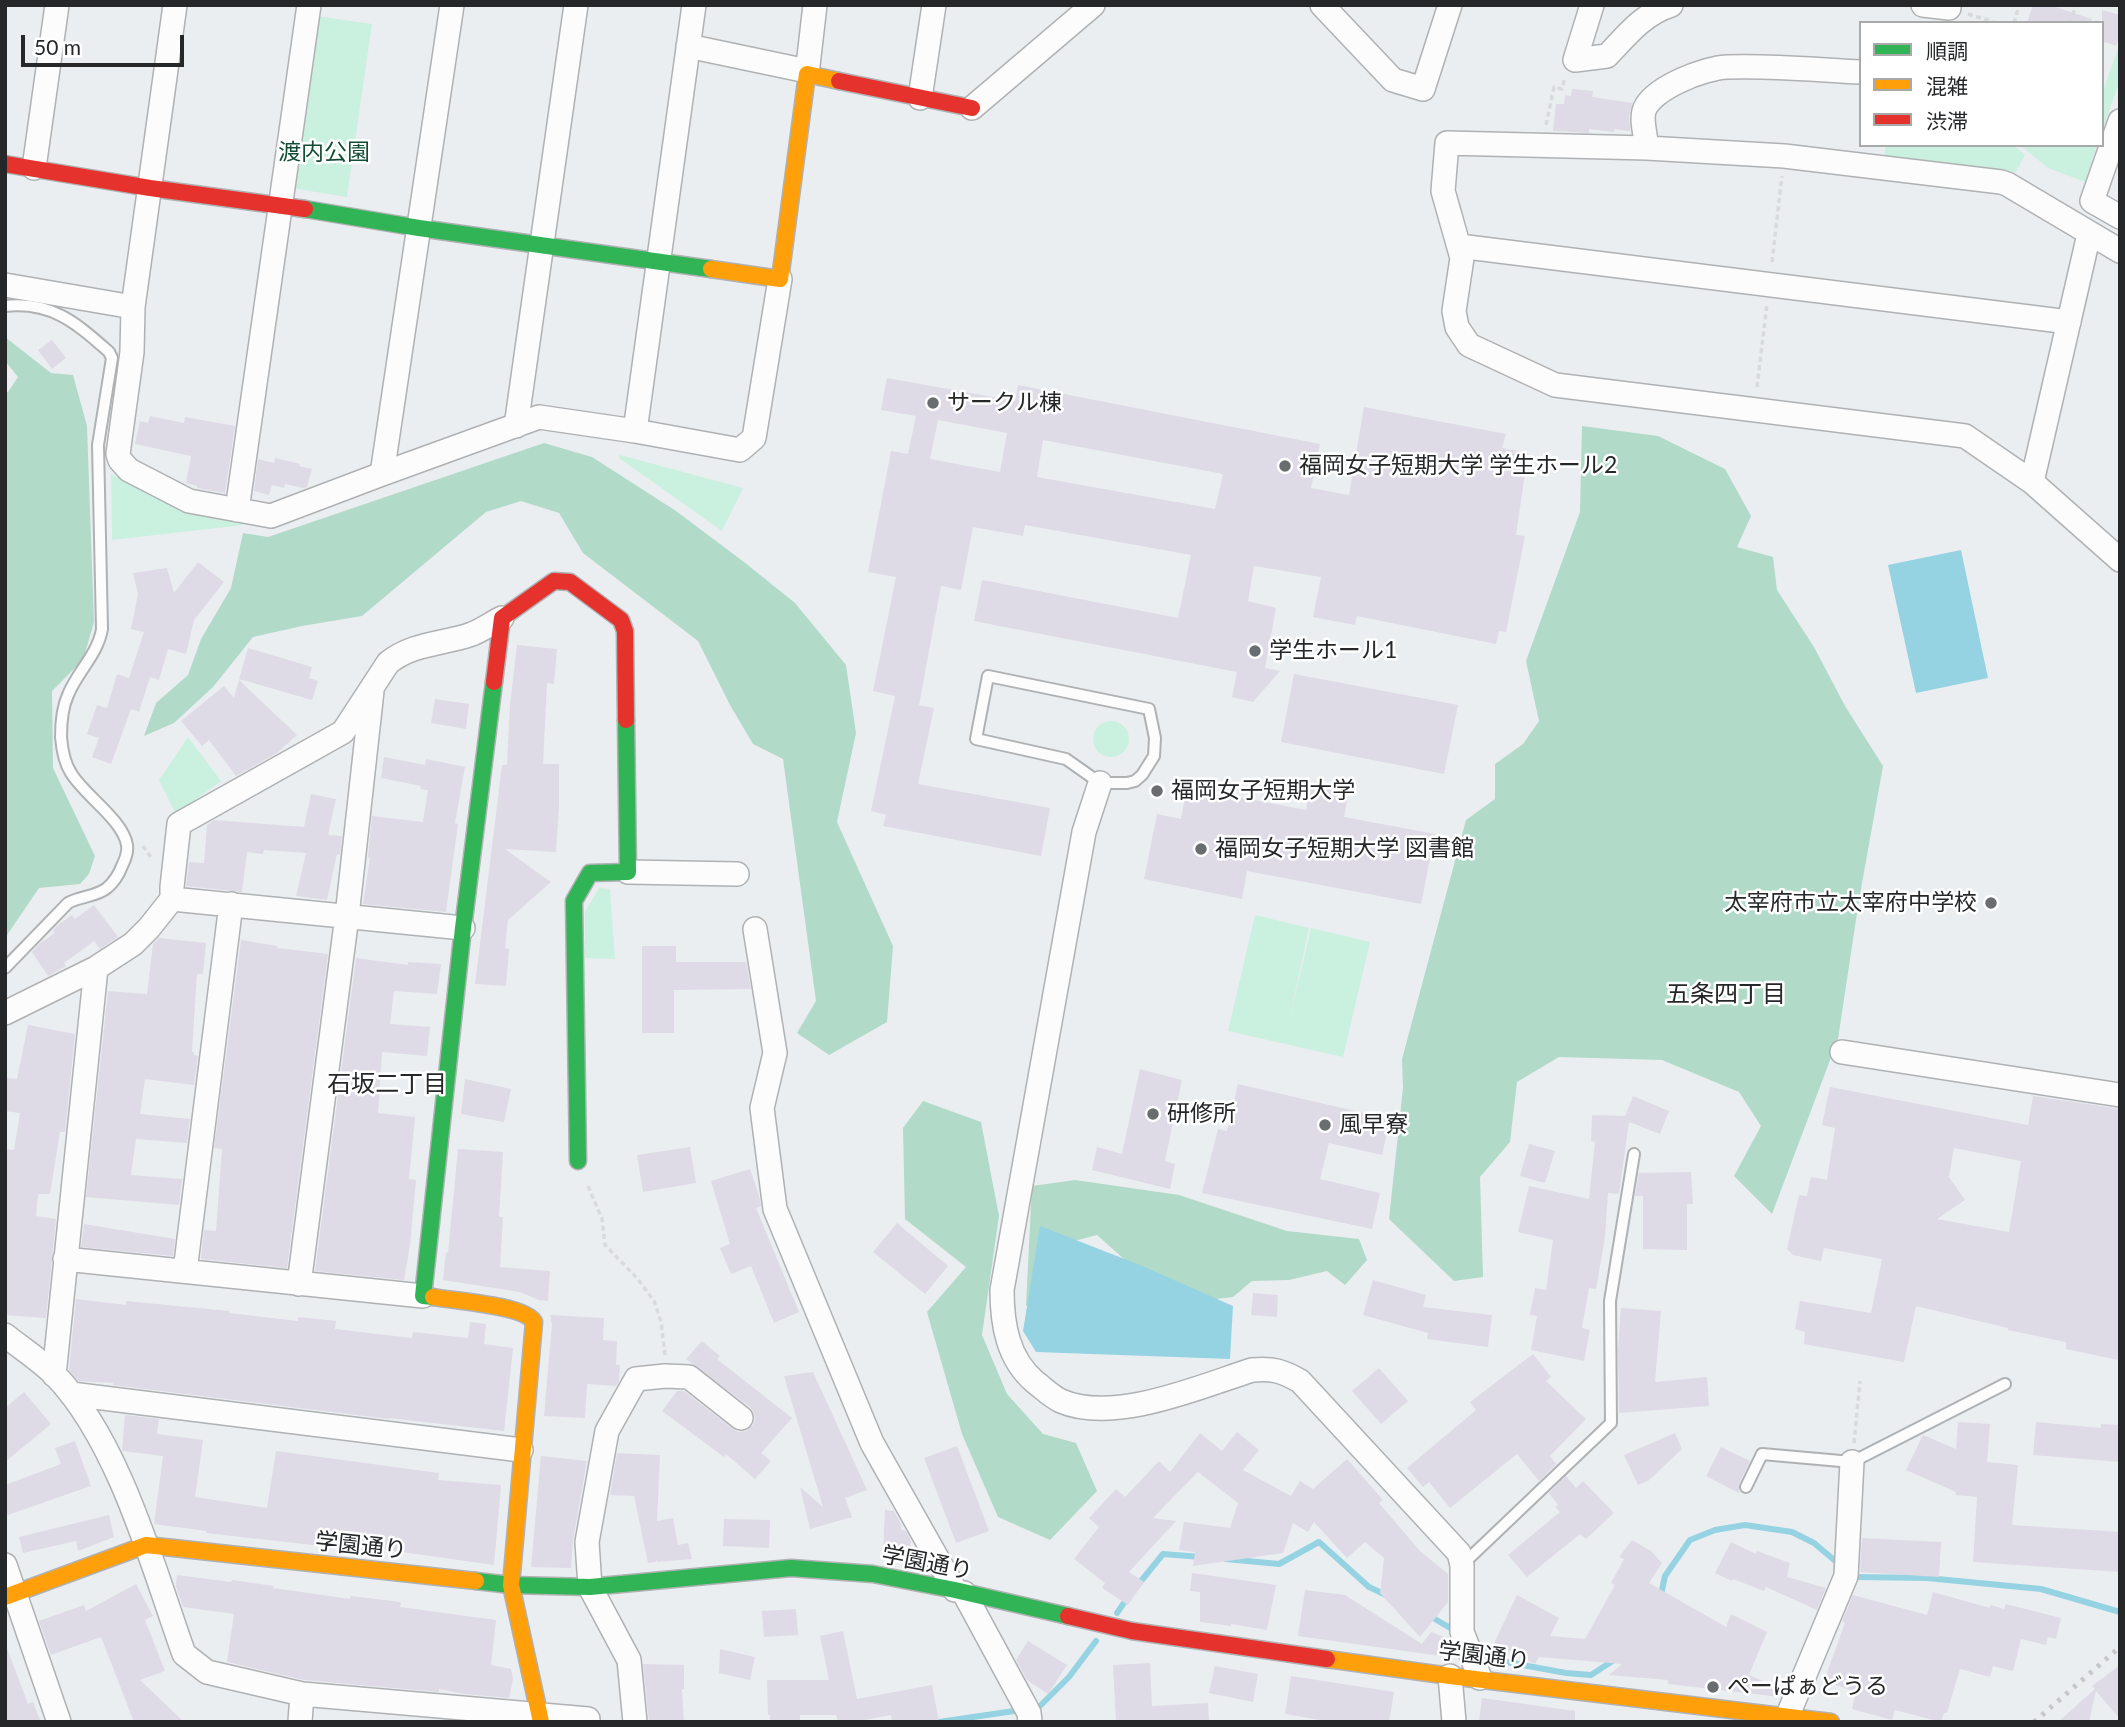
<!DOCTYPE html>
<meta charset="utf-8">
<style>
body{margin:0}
#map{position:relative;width:2125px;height:1727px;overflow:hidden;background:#ebeef1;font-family:Lato,"Noto Sans JP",sans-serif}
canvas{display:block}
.frame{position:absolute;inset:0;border:7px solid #252729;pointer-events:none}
.legend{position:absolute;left:1859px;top:21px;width:245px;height:126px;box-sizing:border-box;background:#fff;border:2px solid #a8a9a9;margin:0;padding:9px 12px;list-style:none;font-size:21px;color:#252729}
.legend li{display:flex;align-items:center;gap:14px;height:35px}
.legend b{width:35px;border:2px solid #a8a9a9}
.scale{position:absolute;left:21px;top:35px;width:163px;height:32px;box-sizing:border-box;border:4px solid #252729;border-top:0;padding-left:9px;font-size:21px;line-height:24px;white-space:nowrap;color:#252729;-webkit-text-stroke:5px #fff;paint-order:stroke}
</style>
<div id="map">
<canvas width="2125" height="1727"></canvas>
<div class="frame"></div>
<ul class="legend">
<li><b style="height:9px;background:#30b455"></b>順調</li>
<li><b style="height:9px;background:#ff9f0a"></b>混雑</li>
<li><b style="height:9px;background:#e5322d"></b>渋滞</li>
</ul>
<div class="scale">50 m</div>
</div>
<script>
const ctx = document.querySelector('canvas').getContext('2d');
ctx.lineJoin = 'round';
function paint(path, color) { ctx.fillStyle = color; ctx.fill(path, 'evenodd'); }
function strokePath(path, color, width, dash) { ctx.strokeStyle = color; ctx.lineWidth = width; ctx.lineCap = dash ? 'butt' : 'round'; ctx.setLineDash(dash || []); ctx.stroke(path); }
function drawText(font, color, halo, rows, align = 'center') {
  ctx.font = font + ' Lato,"Noto Sans JP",sans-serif'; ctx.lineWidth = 5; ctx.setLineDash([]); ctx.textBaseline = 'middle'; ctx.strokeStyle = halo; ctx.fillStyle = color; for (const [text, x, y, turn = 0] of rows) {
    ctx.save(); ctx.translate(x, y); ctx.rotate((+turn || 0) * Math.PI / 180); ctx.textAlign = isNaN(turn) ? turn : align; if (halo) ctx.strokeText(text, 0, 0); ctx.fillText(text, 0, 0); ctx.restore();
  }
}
paint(new Path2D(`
 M316 16 372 24 347 197 297 189 291 182Z
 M2120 42V80L2102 131V94Z
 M1886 145H2013L2025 155 2016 172 1884 156Z
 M2020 145H2097L2085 182 2048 168Z
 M620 455 743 488 722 531 619 458Z
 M111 474 191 510 244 521 243 525 112 540Z
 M1093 739a18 18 0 1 1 36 0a18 18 0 1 1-36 0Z
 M188 737 221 781 176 814 159 780Z
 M599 888 610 889 615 959 585 958V912Z
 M1255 915 1309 928 1289 1021 1311 928 1370 942 1343 1057 1228 1031Z`), '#caf0df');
paint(new Path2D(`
 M5 337 51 373 73 375 87 426 94 622 83 660 52 691 53 768 95 856 89 874 80 884 39 888 5 938V392H8L18 377 5 361Z
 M1582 426 1658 436 1725 469 1751 516 1737 547 1773 557 1777 590 1814 647 1845 706 1883 766 1859 900 1838 1039 1772 1214 1734 1176 1761 1126 1739 1092 1662 1060 1559 1057 1517 1082 1510 1142 1480 1177 1483 1277 1454 1281 1389 1219 1403 1088 1402 1059 1466 820 1495 799V764L1523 744 1539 721 1526 661 1580 512Z
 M544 443 592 457 676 511 744 562 795 603 846 665 856 733 837 822 893 946 887 1022 829 1055 797 1033 816 1001 783 759 753 744 730 705 698 641 583 553 559 513 521 501 486 512 362 616 302 626 253 637 213 687 174 723 144 736 156 703 188 675 201 639 231 588 243 533 268 537Z
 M923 1101 981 1122 999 1216 982 1335 1007 1394 1043 1434 1076 1443 1097 1491 1050 1540 998 1517 962 1434 927 1312 966 1267 905 1219 903 1128Z
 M1075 1180 1179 1195 1287 1231 1359 1239 1367 1260 1345 1285 1327 1271 1289 1280 1252 1281 1233 1297 1200 1301 1151 1283 1097 1235 1055 1246 1057 1341 1026 1305 1032 1186Z`), '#b1dac8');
paint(new Path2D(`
 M1961 550 1988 678 1916 693 1888 565Z
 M1040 1226 1140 1265 1233 1306 1230 1359 1036 1352 1023 1331Z`), '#95d3e3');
strokePath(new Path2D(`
 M1226 1559 1279 1564 1319 1542 1369 1587 1386 1595
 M1856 1577 1927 1578 2041 1589 2120 1612
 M1137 1586 1163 1554 1201 1557
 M1660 1599 1665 1576 1690 1540 1715 1530 1745 1525 1792 1532 1814 1543 1840 1565
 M1117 1613 1128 1597
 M1428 1615 1452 1629
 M1483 1647 1506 1662 1566 1673 1591 1675 1614 1660
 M1038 1708 1069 1677 1096 1641
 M939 1722 1014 1711`), '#95d3e3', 6);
paint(new Path2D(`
 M2033 5H2049L2092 19 2091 23H2027Z
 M2102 10 2120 15V35L2116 46 2102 41Z
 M1572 89 1593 91 1592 97 1633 103 1629 114 1630 131 1614 129V132L1589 129V133L1553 131 1556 104H1564L1565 95 1571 96Z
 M52 340 66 358 52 369 38 350Z
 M887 378 1015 401 1018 385 1320 444 1311 488 1349 495 1364 407 1506 434 1502 448 1528 453 1516 535 1525 536 1506 632 1499 631 1496 644 1357 616 1355 625 1313 617 1321 577 1254 566 1248 601 1276 608 1265 668 1280 671 1253 702 1232 697 1237 672 974 621 982 580 1178 618 1191 555 1025 525 1023 536 973 527 961 590 941 586 919 705 934 708 918 784 1050 808 1041 856 883 826 886 815 871 811 895 696 873 691 896 577 868 572 891 451 908 454 916 416 881 410ZM938 420 1007 433 1000 472 930 459ZM1043 440 1223 474 1215 509 1037 477Z
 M150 416 184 423 185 417 235 426 225 493 197 488V486L186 483 191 456 135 444 140 421 148 423Z
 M275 458 300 464 299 466 312 469 307 487 304 488 285 484 284 488 272 485 269 495 254 491 258 459 274 463Z
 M198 562 224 582 194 620 186 654 168 649 159 680 150 677 139 712 131 709 111 764 92 757 99 738 87 734 97 705 107 708 117 674 129 678 144 632 131 629 138 594 133 573 167 568 174 593Z
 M517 645 557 649 554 684 547 683 543 764H559V808L556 852 505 849 551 882 508 920 505 948 509 949 506 986 475 984 502 765H507L510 705Z
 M248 648 312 667 309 678 318 681 312 700 239 679Z
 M1294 674 1458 705 1444 774 1281 742Z
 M239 680 297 735 277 753 236 776 209 740 202 746 181 721 224 686 234 698Z
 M435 699 469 704 466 729 431 723Z
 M384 757 425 765 426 759 465 767 455 823 458 824 446 912 363 904 370 858H368L372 816 423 822 428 790 420 789 421 786 381 778Z
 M1311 783 1349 791 1344 817 1435 834 1421 904 1247 871 1242 899 1144 879 1157 814 1181 819 1187 787 1306 810Z
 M311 794 336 799 328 835 342 836 340 855 337 854 327 900 296 896 306 853 264 850 263 854 247 852 242 892 186 886 189 862 204 863 207 825 214 820 304 827Z
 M94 905 118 937 100 949 94 941 64 963 66 966 48 976 32 952 40 943 55 933 53 930 58 925 72 915 75 919Z
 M159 938 206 943 203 974H197L192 1052H194V1055L198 1056 194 1085 145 1079 140 1114 190 1119 187 1143 136 1139 131 1175 182 1179 179 1205 86 1197 108 991 147 994 153 944Z
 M241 940 277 946V948L328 954 287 1268 201 1259 204 1230 216 1231 222 1149 214 1148Z
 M642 946H676V962H746L751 989 674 990V1033H642Z
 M356 958 408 965V962L441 964 437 994 394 991 390 1024 430 1027 427 1056 382 1052 378 1113 415 1117 409 1179 416 1180 410 1245 404 1280 315 1271Z
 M28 1025 75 1034 65 1132H60L50 1194H38L36 1216 56 1219 46 1318 5 1315V1149L14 1150 20 1113 5 1111V1078L17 1079Z
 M1140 1069 1182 1080 1165 1161 1175 1164 1170 1189 1092 1170 1097 1147 1122 1154Z
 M465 1079 511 1089 504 1122 461 1114Z
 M1238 1084 1390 1119 1382 1155 1329 1143 1320 1179 1380 1193 1372 1229 1202 1193 1218 1129 1227 1131Z
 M1830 1087 2028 1125 2033 1096 2120 1109V1347L2118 1360 2066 1349V1342L2008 1330V1328L1916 1306 1904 1362 1804 1344 1805 1332 1795 1329 1800 1301 1871 1313 1882 1259 1824 1248 1821 1261 1793 1255 1787 1249 1799 1195 1807 1196 1811 1177 1827 1180 1835 1128 1822 1125ZM1954 1148 2021 1161 2009 1232 1937 1219 1965 1200 1949 1177Z
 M1633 1096 1669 1111 1660 1134 1629 1122 1619 1194 1608 1193 1605 1237 1596 1289 1589 1288 1582 1328 1590 1330 1584 1361 1531 1350 1537 1316 1530 1315 1535 1288 1546 1290 1553 1240 1518 1232 1529 1186 1589 1199 1595 1142 1591 1141 1592 1115 1625 1116Z
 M1529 1144 1555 1151 1545 1183 1520 1176Z
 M690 1147 696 1183 643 1192 637 1155Z
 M458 1149 503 1152 499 1217H503L500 1267 550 1271 548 1301 539 1300 520 1292 443 1280 446 1252 448 1253Z
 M750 1169 759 1196 761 1206 756 1208 799 1312 774 1323 751 1266 731 1274 720 1248 730 1244 711 1181Z
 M1691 1172 1693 1204H1687V1250L1643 1249V1196H1635L1639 1173Z
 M897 1223 948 1266 925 1294 873 1252Z
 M84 1224 175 1239 173 1256 81 1247Z
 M1373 1280 1426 1295 1423 1307 1492 1315 1488 1347 1427 1339 1428 1333 1363 1315Z
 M1253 1293 1278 1295 1277 1317 1251 1315Z
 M76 1299 126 1305V1301L229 1311V1313L298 1321V1317L336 1321 335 1329 412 1338 413 1332 468 1338 470 1322 486 1324 484 1344 513 1348 504 1431 389 1418V1419L113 1385V1383L78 1381 69 1370Z
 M1621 1308 1661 1311 1655 1382 1707 1377 1709 1406 1619 1413 1618 1350Z
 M550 1315 604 1318 603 1340 617 1341 616 1365H620L619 1381 616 1386 587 1384 585 1418 544 1416 552 1324Z
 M702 1341 720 1356 717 1359 792 1418 761 1453 771 1461 755 1479 726 1454 724 1457 662 1411 677 1391H684L733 1429 738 1432 746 1431 752 1426 755 1421 754 1413 750 1407 686 1359Z
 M1533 1354 1551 1377 1546 1381 1586 1419 1550 1456 1556 1464 1539 1481 1517 1454 1450 1508 1429 1482 1423 1487 1407 1468 1476 1410 1470 1402Z
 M1379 1368 1408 1401 1381 1424 1352 1391Z
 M813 1372 867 1490 845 1498 852 1517 810 1529 800 1487 823 1507 784 1376Z
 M24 1392 51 1424 5 1462V1408Z
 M125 1415 159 1419 157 1434 203 1440 195 1497 202 1498 267 1508 276 1451 439 1473 438 1480 501 1485 494 1565 366 1547 365 1551 206 1533V1531L154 1524 163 1456 122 1451Z
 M1958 1422 1990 1424 1987 1462 2018 1465 2012 1525 2120 1532V1572L1973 1562 1977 1497 1955 1495 1956 1492 1906 1470 1923 1435 1956 1449Z
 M2036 1422 2101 1428V1424L2120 1425V1462L2033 1455Z
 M1237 1432 1259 1450 1243 1470 1291 1496 1300 1481 1313 1489 1347 1459 1383 1500 1379 1503 1420 1551 1448 1574V1602L1420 1637 1380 1593 1384 1558 1365 1542 1347 1558 1314 1522 1308 1532 1293 1523 1283 1553 1193 1566 1195 1552 1179 1550 1184 1522 1230 1528 1238 1503 1198 1472 1153 1518 1176 1521 1129 1572 1144 1582 1128 1605 1102 1588 1105 1583 1074 1559 1099 1527 1089 1518 1116 1489 1125 1497 1159 1461 1170 1472 1200 1433 1222 1451Z
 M1675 1433 1682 1449 1648 1481 1638 1485 1624 1455Z
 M75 1441 91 1486 5 1516V1485L61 1464 55 1448Z
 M957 1446 989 1531 956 1543 924 1458Z
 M1721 1447 1750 1461 1739 1484V1493L1706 1476Z
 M617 1453 660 1455 657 1521 673 1518 678 1545 688 1543 692 1559 657 1562 656 1559V1562L648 1563 634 1496 610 1495Z
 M541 1456 587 1461 573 1540 571 1568 531 1567Z
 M1566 1476 1576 1488 1583 1481 1614 1513 1586 1539 1580 1534 1527 1577 1508 1555 1560 1512 1555 1507 1558 1505 1549 1493Z
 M885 1510 894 1511 901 1524V1530L906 1531 911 1540 910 1553 883 1551Z
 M109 1515 114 1537 78 1551 76 1541 23 1553 19 1537Z
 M724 1519 770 1520 769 1548 723 1546Z
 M1862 1538 1941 1542 1939 1577 1860 1572Z
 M1632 1540 1651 1551 1662 1563 1649 1583 1726 1627 1731 1614 1767 1632 1749 1675 1783 1690 1780 1697 1668 1684V1680L1609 1675 1622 1664 1539 1657 1535 1664 1494 1643 1517 1595 1559 1618 1550 1636 1585 1639 1615 1585 1611 1583 1624 1559 1619 1557Z
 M1731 1542 1756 1554 1757 1551 1790 1563 1787 1577 1826 1588 1817 1610 1766 1587 1764 1591 1733 1579 1732 1581 1715 1573Z
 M1192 1573 1276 1585 1267 1630 1231 1624V1626L1200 1622V1592L1190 1591Z
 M177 1575 231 1582 232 1580 274 1586 273 1588 350 1599 351 1596 401 1602 400 1607 496 1620 491 1665 511 1669 513 1679 509 1698 465 1694 439 1689V1692L304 1680 227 1662 234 1614 183 1607 176 1586Z
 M136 1584 153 1616 145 1620 165 1671 140 1680 184 1722H134L101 1637 51 1655 39 1621 84 1605 86 1611Z
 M1305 1590 1345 1595 1422 1644 1431 1632 1444 1637 1448 1657 1298 1636Z
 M1933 1592 1990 1608V1605L2004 1609 2006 1604 2061 1618 2056 1639 2048 1637 2046 1645 2021 1639 2013 1671 1993 1666 1990 1677 1960 1669 1947 1713H1944L1941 1722 1895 1710 1892 1720 1852 1709 1856 1692 1824 1681 1845 1623 1842 1621 1853 1595 1927 1615Z
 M796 1609 798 1635 764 1637 762 1611Z
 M843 1631 857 1699 932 1685 939 1722H892L891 1715 854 1722H838L836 1715H800V1722H770V1715H768L767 1680H829L820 1636Z
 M1028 1641 1067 1665 1048 1694 1027 1680 1016 1660Z
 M7 1648 28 1704 33 1702 41 1722H5V1649Z
 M720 1649 755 1657 750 1680 719 1673Z
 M1150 1663 1152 1706 1208 1703 1209 1722H1116L1113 1665Z
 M643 1664 684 1665V1689H682L684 1722H649Z
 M2120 1665V1719L2096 1691 2089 1722H2058L2095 1689 2092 1686Z
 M1215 1666 1258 1674 1253 1702 1209 1693Z
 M1291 1676 1394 1692 1389 1722H1332L1285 1714Z
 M1482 1698 1575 1711V1722H1479Z`), '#dedae6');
const lane = new Path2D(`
 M5 306C52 301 76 323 109 352L112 358 98 445 102 629C98 654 77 672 68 695 62 708 61 723 61 737 62 749 65 764 71 773 84 795 123 820 127 845 128 851 125 860 122 866 119 874 114 882 107 888 96 897 80 896 68 903L5 968
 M988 676 1149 709 1155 738 1154 756 1142 775 1135 781 1127 783H1100L1066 759 976 739Z
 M1746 1487 1762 1454 1852 1462 2005 1384
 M1462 1565 1611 1423 1610 1301 1634 1154`);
const street = new Path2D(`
 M175 5 133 307 132 352 118 454 120 460 129 470 189 501 271 516 382 474 539 417 635 431 740 450 754 438 780 279
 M1322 5 1393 80 1423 89 1450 5
 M1592 5 1575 60 1607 56C1627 35 1643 14 1671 5
 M1923 5 1949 8
 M688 46 807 71
 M807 74 815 5
 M920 98 934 5
 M972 108 1093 5
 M2120 121 2092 201 2120 217
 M1647 148C1646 137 1641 121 1644 111 1651 88 1705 68 1727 67 1770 65 1817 70 1861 72
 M34 168 57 5
 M1459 246 2069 322
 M2120 251 2007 184 2001 182 1784 156 1647 148 1447 143 1443 191 1462 258 1454 311 1457 327 1469 345 1555 385 1965 436 2032 482 2120 560
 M5 285 133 307
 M516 426 576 5
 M635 431 694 5
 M382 474 452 5
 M2032 482 2089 234
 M237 510 309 5
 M1100 783 1084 832 1002 1290C1002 1325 1008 1359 1035 1382 1043 1388 1052 1397 1061 1401 1114 1424 1199 1387 1252 1370 1273 1368 1282 1371 1300 1381L1459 1553 1462 1565V1632L1480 1678
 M628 872 737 874
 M172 899 463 928
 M755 929 775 1053 762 1108 775 1209 872 1443 955 1590
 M5 1013 96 968 133 944 149 928 172 899V887L179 824 343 732 388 663C412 643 444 644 472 634 482 630 492 623 502 618
 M1842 1052 2120 1095
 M65 1259 423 1296
 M185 1271 231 904
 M299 1284 347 916 372 691
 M5 1335C21 1348 40 1360 55 1375 119 1441 153 1567 184 1654L207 1672 302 1694 588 1719
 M54 1375 96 968
 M71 1394 521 1450
 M5 1565 59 1722
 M964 1593 1029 1713 1030 1722
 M1450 1676 1454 1722
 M300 1722 302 1694
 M635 1722 629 1660 590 1587 587 1542 607 1431 636 1379 665 1376 689 1377 741 1418
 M1785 1722 1846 1576 1852 1462`);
const fast = new Path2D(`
 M305 209 419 228 711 269
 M578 1161 574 901 590 873 628 872 626 720
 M433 1297 423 1296 463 928 494 682
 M476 1581 511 1585 590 1587 791 1568 873 1574 955 1590 1068 1616`);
const slow = new Path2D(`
 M711 269 780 279 807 74 839 81
 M433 1297C454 1301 524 1305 534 1322L511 1585 541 1722
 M5 1597 146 1545 476 1581
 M1327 1659 1450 1676 1831 1722`);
const jam = new Path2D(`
 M839 81 972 108
 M5 164 150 188 305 209
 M494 682 502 618 554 581 570 582 621 620 625 631 626 720
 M1068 1616 1132 1631 1327 1659`);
strokePath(lane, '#afb1b3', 14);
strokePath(street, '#afb1b3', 26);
strokePath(fast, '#afb1b3', 19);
strokePath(slow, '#afb1b3', 19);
strokePath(jam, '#afb1b3', 19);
strokePath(new Path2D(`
 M1968 14 1997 23
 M2014 23 2019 5
 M2070 23 2076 5
 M1546 125 1554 87 1562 89 1565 77
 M1772 262 1782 176
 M1757 387 1767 304
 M143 846 152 859
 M588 1186 602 1219 605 1245 637 1278 654 1301 661 1322 665 1355
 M1854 1443 1860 1381`), '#d8dadb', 3.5, [5, 3.5]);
strokePath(lane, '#fcfcfd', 10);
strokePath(street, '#fcfcfd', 23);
strokePath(fast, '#30b455', 16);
strokePath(slow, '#ff9f0a', 16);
strokePath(jam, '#e5322d', 16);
strokePath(new Path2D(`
 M2034 1722 2120 1647`), '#c6c7c7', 5, [3.5, 7]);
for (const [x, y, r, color] of [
 [933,403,7,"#6a6d6f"],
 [1285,466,7,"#6a6d6f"],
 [1255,651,7,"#6a6d6f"],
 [1157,791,7,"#6a6d6f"],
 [1201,849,7,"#6a6d6f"],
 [1991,903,7,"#6a6d6f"],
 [1153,1114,7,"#6a6d6f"],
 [1325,1125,7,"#6a6d6f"],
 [1713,1687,7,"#6a6d6f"]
]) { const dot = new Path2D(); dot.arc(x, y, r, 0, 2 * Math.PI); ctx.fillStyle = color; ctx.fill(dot); strokePath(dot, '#fff', 2.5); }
drawText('23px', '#134c35', '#fff', [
 ["渡内公園",324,153]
]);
drawText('23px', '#252729', '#fff', [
 ["サークル棟",947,403],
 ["福岡女子短期大学 学生ホール2",1299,466],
 ["学生ホール1",1269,651],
 ["福岡女子短期大学",1171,791],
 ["福岡女子短期大学 図書館",1215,849],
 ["太宰府市立太宰府中学校",1977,903,"right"],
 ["研修所",1167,1114],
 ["風早寮",1339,1125],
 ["ぺーぱぁどうる",1727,1687]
], 'left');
drawText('23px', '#252729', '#fff', [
 ["学園通り",361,1546,6],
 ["学園通り",927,1563,11],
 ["学園通り",1484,1656,7]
]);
drawText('24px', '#252729', '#fff', [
 ["五条四丁目",1726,994],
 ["石坂二丁目",387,1084]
]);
</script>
